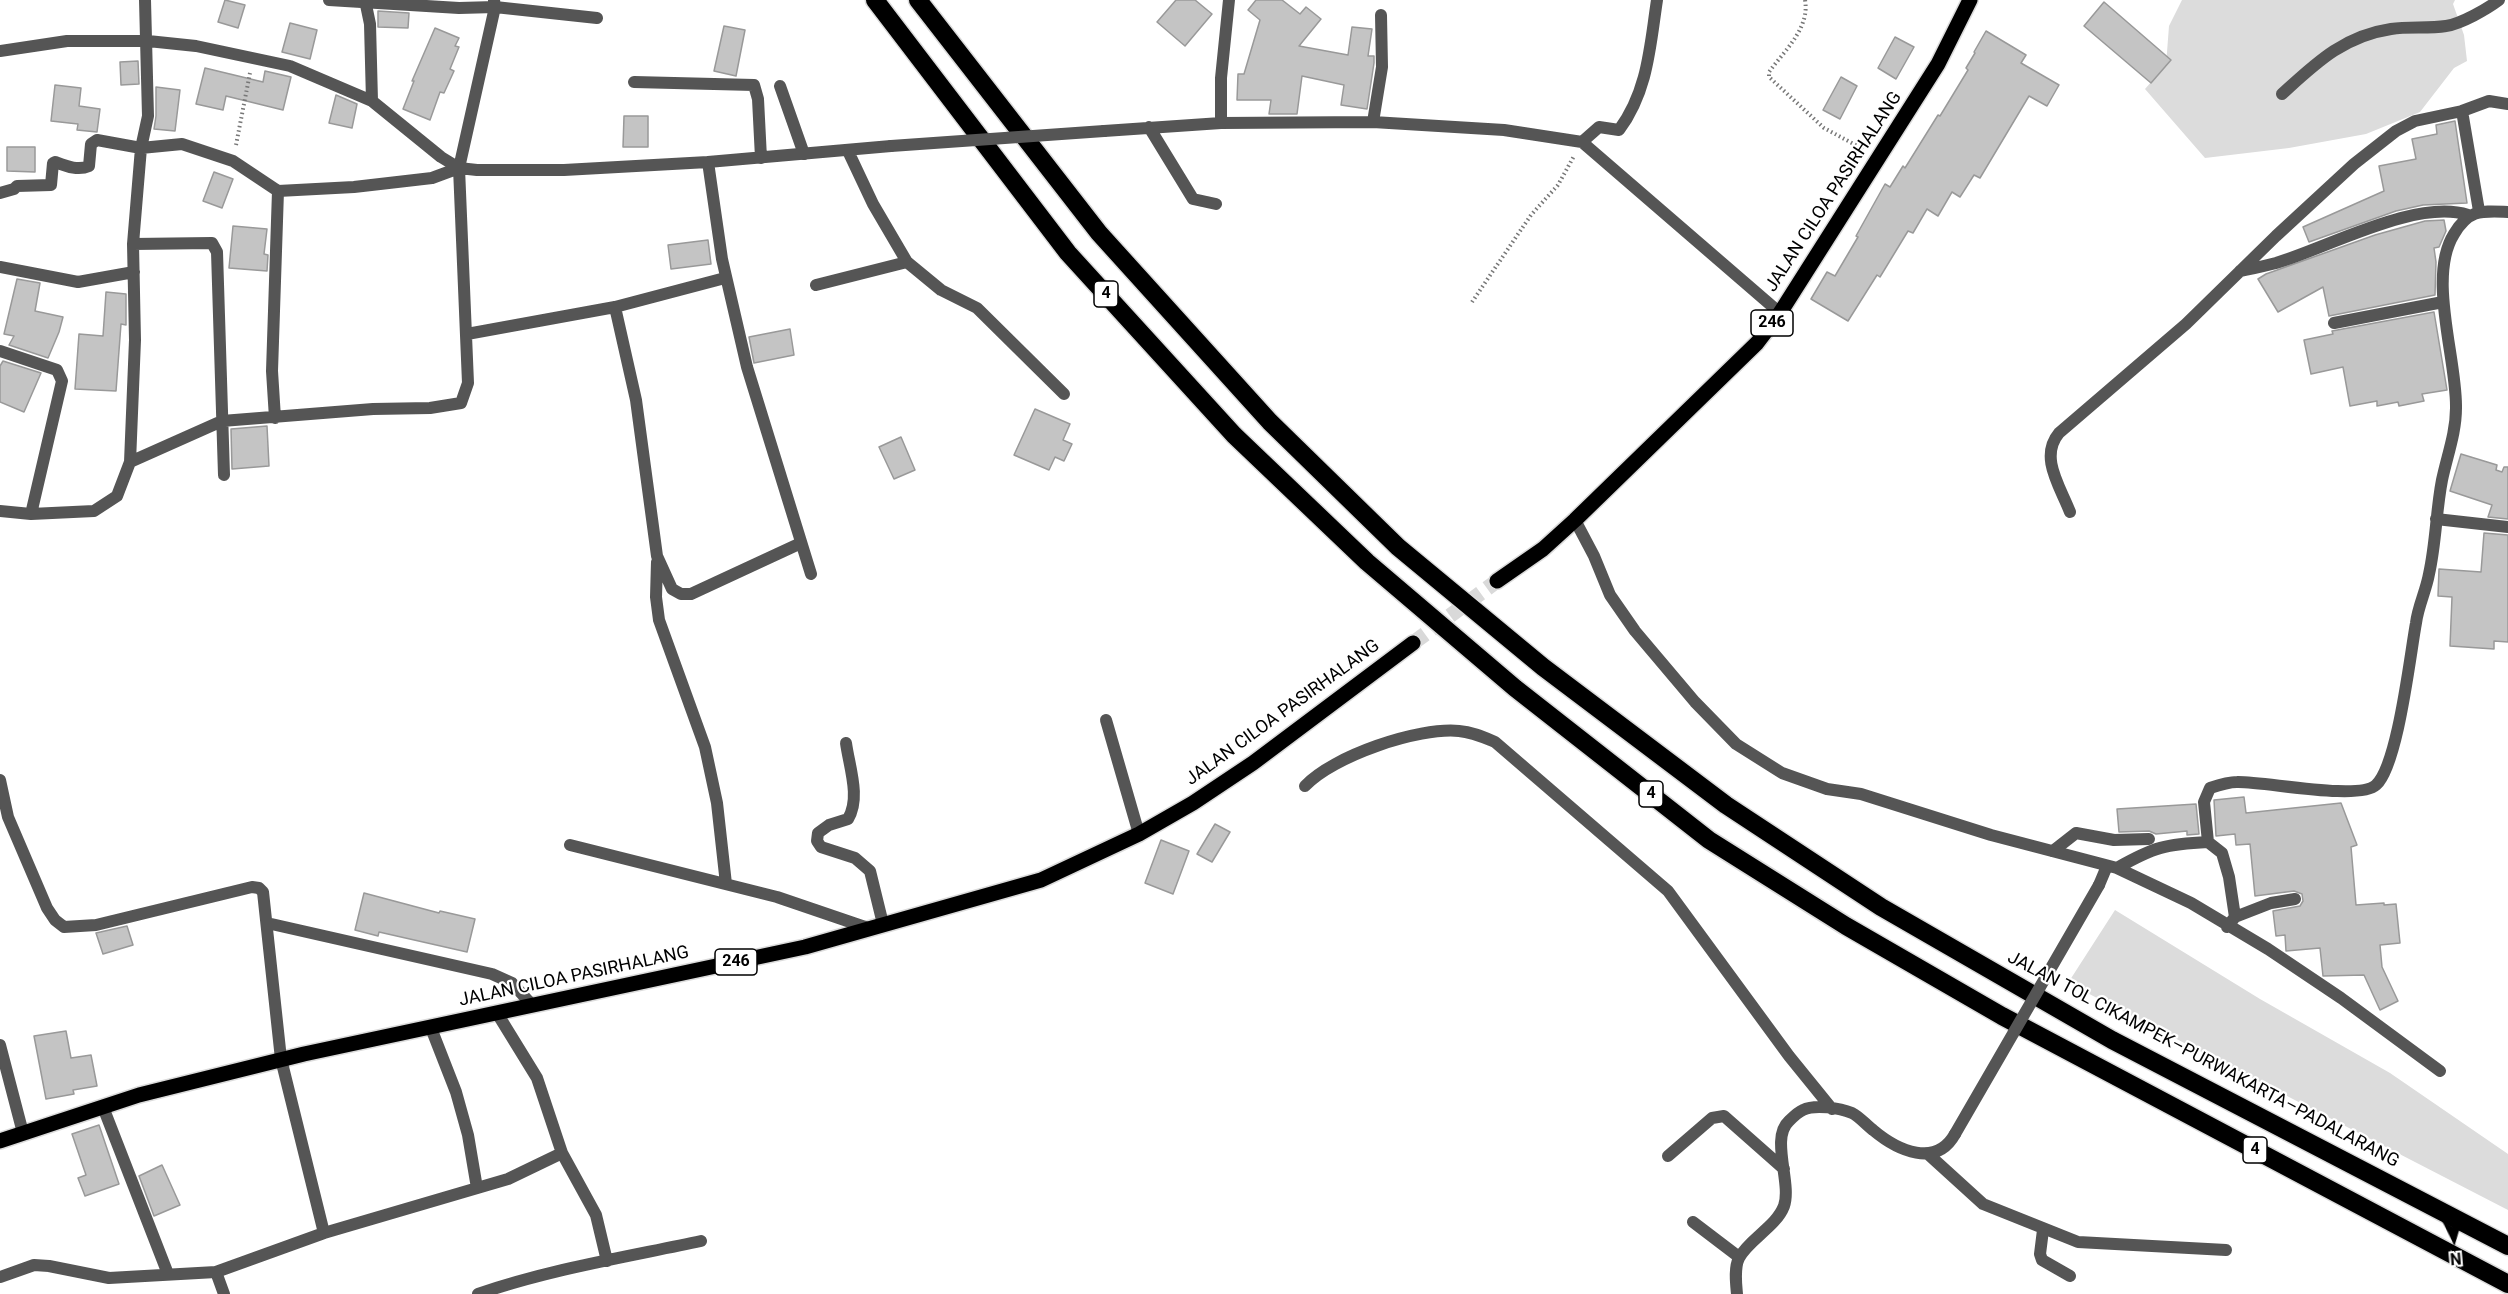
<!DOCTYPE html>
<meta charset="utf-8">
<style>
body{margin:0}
#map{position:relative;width:2508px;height:1294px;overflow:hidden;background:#fff;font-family:Roboto,sans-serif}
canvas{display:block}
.north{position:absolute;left:2424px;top:1210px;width:60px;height:60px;-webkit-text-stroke:4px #fff;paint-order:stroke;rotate:175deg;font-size:16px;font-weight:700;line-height:24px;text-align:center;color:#000}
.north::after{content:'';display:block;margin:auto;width:21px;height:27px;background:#000;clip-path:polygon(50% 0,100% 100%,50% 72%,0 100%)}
</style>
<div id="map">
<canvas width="2508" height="1294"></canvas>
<div class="north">N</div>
</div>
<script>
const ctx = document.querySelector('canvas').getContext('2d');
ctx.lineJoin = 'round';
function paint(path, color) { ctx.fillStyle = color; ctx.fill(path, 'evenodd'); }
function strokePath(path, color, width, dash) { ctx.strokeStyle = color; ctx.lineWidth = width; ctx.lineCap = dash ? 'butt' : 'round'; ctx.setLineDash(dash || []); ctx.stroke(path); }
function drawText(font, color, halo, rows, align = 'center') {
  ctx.font = font + ' Roboto,sans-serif'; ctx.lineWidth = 4.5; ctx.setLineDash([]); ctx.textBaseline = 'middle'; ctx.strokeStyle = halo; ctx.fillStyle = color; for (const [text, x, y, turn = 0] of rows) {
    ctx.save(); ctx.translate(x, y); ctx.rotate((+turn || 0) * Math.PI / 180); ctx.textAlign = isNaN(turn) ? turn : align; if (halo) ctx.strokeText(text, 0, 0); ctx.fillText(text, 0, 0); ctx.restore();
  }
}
paint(new Path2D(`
 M2182 0H2455L2453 4 2464 35 2467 61 2454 68 2420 112 2366 134 2289 148 2205 158 2145 89 2166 65 2169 26Z
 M2115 910 2260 999 2390 1073 2508 1154V1210L2068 983Z`), '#dcdcdc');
const building = new Path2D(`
 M225 0 245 5 238 28 218 22Z
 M1176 0H1195L1212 14 1185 46 1157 22Z
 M1256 0H1282L1300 14 1306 7 1321 19 1299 46 1348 55 1352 27 1372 29 1368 56H1374V63L1367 109 1341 105 1344 85 1302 76 1297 114H1269L1271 100H1237L1238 74H1244L1260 20 1248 10Z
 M2104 2 2171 60 2151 83 2084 26Z
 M378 11 409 13 408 28 378 27Z
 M290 23 317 30 310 59 282 52Z
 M724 26 745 30 736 76 714 71Z
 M435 28 459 38 455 46 459 47 450 69 454 71 444 93 440 92 430 120 403 109 414 81H412Z
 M1986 31 2026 55 2021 63 2059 85 2047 106 2029 96 1980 178 1974 175 1960 197 1952 192 1938 216 1927 209 1913 233 1908 231 1880 277 1877 275 1848 321 1811 299 1827 272 1835 276 1858 237 1856 236 1885 184 1890 187 1903 166 1905 168 1938 115 1940 116 1968 70 1966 68 1975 53 1974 52Z
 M1895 37 1914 47 1896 79 1878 68Z
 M138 61 139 84 121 85 120 62Z
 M205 68 263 82 265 71 291 77 283 110 226 96 223 110 196 104Z
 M1841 77 1857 86 1840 119 1823 110Z
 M55 85 81 88 79 106 100 109 97 132 77 130 78 124 51 121Z
 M156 87 180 90 175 131 154 129 156 116Z
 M336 95 357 104 352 128 329 123Z
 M624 116H648V147H623Z
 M2455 121 2467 203 2423 205 2396 211 2309 242 2303 227 2384 191 2379 166 2416 159 2412 139 2437 134 2436 125Z
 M7 147H35V172L7 171Z
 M214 172 233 179 222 208 203 201Z
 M2444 220 2446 231 2439 247 2434 248 2436 262 2435 295 2329 316 2323 287 2278 312 2258 279 2266 274 2375 235 2425 221Z
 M233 226 267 229 264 254 268 255 267 271 229 268Z
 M708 240 711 264 671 269 668 245Z
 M17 279 40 283 35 311 63 317 59 332 48 358 9 345 14 336 4 334Z
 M106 292 126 294V325L121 324 116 391 75 389 79 334 103 336Z
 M2434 312 2447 390 2422 394 2424 401 2399 406 2398 402 2377 406V401L2350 406 2343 367 2311 374 2304 340 2333 334 2332 331Z
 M790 329 794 355 754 363 749 337Z
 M3 361 41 373 24 412 0 402V366Z
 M1035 409 1070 424 1063 440 1072 444 1064 461 1055 457 1049 470 1014 455Z
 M267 426 269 466 232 469 231 429Z
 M901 437 915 470 894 479 879 447Z
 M2461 454 2497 465 2496 470 2502 472 2504 467H2508V519L2488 517 2492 505 2450 491Z
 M2484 533 2508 535V642L2494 641V649L2450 646 2452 597 2438 596 2439 569 2481 572Z
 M2244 797 2246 813 2341 803 2357 845 2351 847 2356 905 2384 903V905L2396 904 2400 943 2380 945 2382 967 2398 1001 2380 1010 2364 975 2323 976 2320 948 2286 951 2285 935 2276 936 2273 911 2300 906 2303 901 2302 894 2294 891 2255 896 2250 844 2236 845 2235 834 2216 836 2214 800Z
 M2196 804 2199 834 2187 835V831L2156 834 2149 831 2119 832 2117 809Z
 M1215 824 1230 832 1212 862 1197 854Z
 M1161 840 1189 851 1173 894 1145 883Z
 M364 893 439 913 440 911 475 919 467 952 379 932 378 936 355 930Z
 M127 926 133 945 103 954 96 933Z
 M66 1031 71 1058 91 1055 97 1086 73 1090 74 1094 46 1099 34 1036Z
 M99 1125 119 1184 85 1196 78 1178 86 1175 72 1134Z
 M162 1165 180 1205 154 1216 139 1176Z`);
paint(building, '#c4c4c4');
strokePath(building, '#999', 1.5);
strokePath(new Path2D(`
 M1413 643 1497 581`), '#d9d9d9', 15, [15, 8]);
const primary = new Path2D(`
 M1497 581 1543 549 1575 520 1757 343 1780 313 1938 64 1970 0
 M0 1141 139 1095 304 1054 805 947 1041 880 1139 834 1193 803 1253 763 1413 643`);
const highway = new Path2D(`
 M875 0 1068 253 1234 435 1367 562 1515 688 1709 840 1846 926 2002 1016 2508 1284
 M918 0 1099 233 1270 422 1398 547 1543 667 1726 805 1881 907 2112 1040 2508 1246`);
strokePath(primary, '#dbdbdb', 18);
strokePath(highway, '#dbdbdb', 21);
strokePath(new Path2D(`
 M1805 0C1810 28 1785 50 1769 72V77L1824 128 1863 149
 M236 145 250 73
 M1472 302 1531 215 1558 185 1574 156`), '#777', 4, [1.5, 3]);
strokePath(new Path2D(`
 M780 86 804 154
 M1106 720 1139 834
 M846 743C849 766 861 798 848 819L829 825 818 833 817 841 821 847 855 858 870 871 883 924
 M2053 851 2076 833 2114 840 2149 839`), '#555', 12);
strokePath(new Path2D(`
 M329 0 459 8 495 7 597 18
 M365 0 370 24 372 101
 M0 51 67 41H148L196 46 290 66 372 101 441 157 459 168 477 170H564L708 162 891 146
 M634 82 754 85 758 99 761 158
 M2282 94C2315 64 2343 36 2391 29 2409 26 2428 29 2446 26 2461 24 2487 9 2499 0
 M2462 111 2489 101 2508 104
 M1373 122 1382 67 1381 15
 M1221 123V78L1229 0
 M1149 127 1193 199 1216 204
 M1104 131 1221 123 1373 122 1504 130 1582 142 1780 313
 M1582 142 1599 127 1619 130C1648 91 1650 46 1657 0
 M848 151 873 204 907 262 941 290 977 308 1064 394
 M708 162 722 259 747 367 811 574
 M0 193 14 189 17 186 51 185 53 163 55 162C66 166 78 171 89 166L91 144 97 140 141 148 182 144 233 161 278 191 354 187 432 178 459 168
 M133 244 212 243 217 252 224 475
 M0 267 78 282 134 272
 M2240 271C2252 269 2264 266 2276 263 2327 248 2417 198 2468 215
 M816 285 907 262
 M615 307 636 400 657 556 672 589 681 594H691L801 543
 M2334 323 2443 302
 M467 334 615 307 725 278
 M0 351 57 370 62 381 31 514
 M275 418 272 371 278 191
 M130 462 222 421 373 409 430 408 461 403 468 383 459 168 495 7 494 0
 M0 511 31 514 94 511 117 496 130 462 135 340 133 244 141 148 148 116 145 0
 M2070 512C2060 486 2039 457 2059 433L2186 324 2276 236 2354 164 2396 131 2415 121 2462 111 2479 211
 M2436 519 2508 527
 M1575 520 1594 556 1610 595 1635 631 1695 702 1736 744 1782 773 1827 789 1861 794 1991 835 2117 868 2191 903 2268 949 2341 998 2440 1071
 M657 562 656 597 659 620 705 747 717 803 726 884
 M0 780 8 817 47 908 55 920 64 927 96 925 252 887 259 888 263 892 281 1059 324 1233
 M1305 786C1333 756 1418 727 1459 731 1472 732 1483 737 1495 742L1668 891 1789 1056 1832 1109
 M2208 842 2204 802 2210 788C2219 785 2228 782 2237 782 2263 781 2359 801 2376 785 2398 765 2410 655 2416 623 2418 606 2426 591 2429 574 2436 543 2436 511 2442 480 2447 456 2456 433 2456 408 2457 359 2427 277 2454 234 2469 209 2481 211 2508 212
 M570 845 777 897 868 928
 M2117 868C2154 847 2166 844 2208 842L2222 853 2229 877 2235 917 2227 927
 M2099 885 2107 866
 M2235 917 2271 903 2295 899
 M267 923 492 974 512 983 532 1005
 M497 1013 537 1078 562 1153 596 1215 607 1261
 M431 1028 456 1092 468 1135 477 1188
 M0 1045 23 1133
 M103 1107 168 1274
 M1928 1154 1983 1204 2078 1242 2226 1250
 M1668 1156 1712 1118 1724 1116 1784 1169
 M1693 1222 1739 1257
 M2043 1230 2040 1254 2042 1260 2070 1276
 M216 1272 224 1294
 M0 1277 34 1265 49 1266 109 1278 216 1272 324 1233 508 1179 562 1153
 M478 1294C551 1269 626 1257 701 1241
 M1737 1294C1736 1283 1734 1268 1739 1258 1749 1239 1776 1227 1784 1206 1792 1183 1770 1138 1789 1121 1793 1117 1798 1112 1803 1110 1815 1104 1840 1108 1852 1113 1860 1117 1866 1125 1873 1130 1898 1151 1936 1168 1955 1134`), '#555', 12);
strokePath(primary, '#000', 15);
strokePath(highway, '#000', 18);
strokePath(new Path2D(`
 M891 146 1104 131
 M1955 1134 2099 885`), '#555', 12);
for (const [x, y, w] of [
 [1106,294,24],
 [1772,323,42],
 [1651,794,24],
 [736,962,42],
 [2255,1150,24]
]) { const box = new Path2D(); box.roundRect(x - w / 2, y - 13, w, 26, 4.5); ctx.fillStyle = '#fff'; ctx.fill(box); strokePath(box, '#000', 1.5); }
drawText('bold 16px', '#000', null, [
 ["4",1106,294],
 ["246",1772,323],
 ["4",1651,794],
 ["246",736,962],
 ["4",2255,1150]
]);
drawText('18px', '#000', '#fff', [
 ["JALAN CILOA PASIRHALANG",1834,192,-57],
 ["JALAN CILOA PASIRHALANG",1283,713,-36],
 ["JALAN CILOA PASIRHALANG",574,977,-12],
 ["JALAN TOL CIKAMPEK–PURWAKARTA–PADALARANG",2203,1060,28]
]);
</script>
